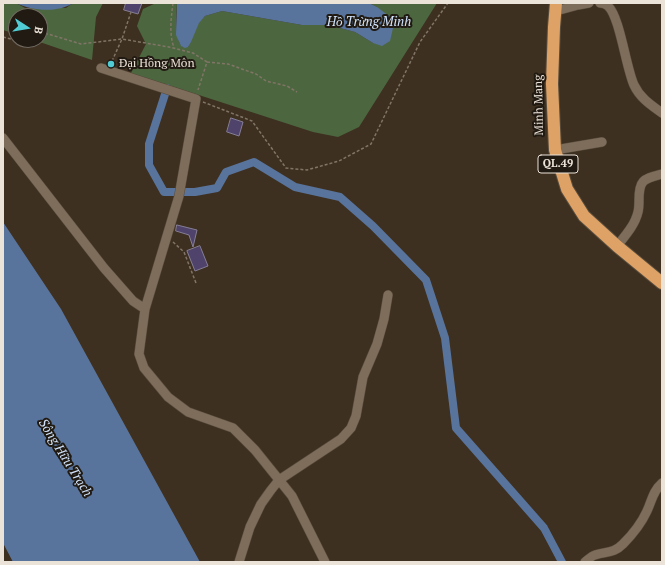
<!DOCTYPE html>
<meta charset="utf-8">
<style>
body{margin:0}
#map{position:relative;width:665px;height:565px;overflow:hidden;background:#3e3020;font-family:"PT Serif",serif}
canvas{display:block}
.frame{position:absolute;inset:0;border:4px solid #ebe2d8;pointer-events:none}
.north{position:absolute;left:8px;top:8px;width:40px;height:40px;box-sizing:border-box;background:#201a12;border:1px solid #716a61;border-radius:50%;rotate:102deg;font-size:11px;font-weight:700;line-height:16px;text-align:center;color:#ebe2d8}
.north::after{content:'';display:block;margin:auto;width:14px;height:18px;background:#51ccd4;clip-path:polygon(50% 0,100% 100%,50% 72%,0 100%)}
</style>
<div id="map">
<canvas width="665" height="565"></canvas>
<div class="frame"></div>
<div class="north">B</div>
</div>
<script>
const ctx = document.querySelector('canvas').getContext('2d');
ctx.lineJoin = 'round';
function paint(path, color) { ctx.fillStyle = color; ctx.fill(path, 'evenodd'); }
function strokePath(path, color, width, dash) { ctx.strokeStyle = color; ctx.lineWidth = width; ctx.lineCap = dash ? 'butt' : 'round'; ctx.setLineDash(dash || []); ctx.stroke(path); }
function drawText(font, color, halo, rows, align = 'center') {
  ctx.font = font + ' "PT Serif",serif'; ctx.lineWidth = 4; ctx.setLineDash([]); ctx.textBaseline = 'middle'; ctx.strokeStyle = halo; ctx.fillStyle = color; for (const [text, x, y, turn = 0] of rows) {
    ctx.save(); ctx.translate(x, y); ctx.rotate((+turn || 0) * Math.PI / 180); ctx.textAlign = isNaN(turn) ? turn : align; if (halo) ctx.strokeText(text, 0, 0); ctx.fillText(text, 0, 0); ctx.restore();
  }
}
paint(new Path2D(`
 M3 3H16L25 8H66L73 3H103L96 17 92 60 34 40H40V16H16V34L3 30Z
 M156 3H177C176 13 175 42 183 47H188L199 22 205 16 222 11 302 25H329L355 32 373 43 377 7 369 3H437L359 127 338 137 313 132 131 73 146 44 137 26 143 9Z`), '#4c673f');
paint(new Path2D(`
 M16 3H73C58 13 32 11 16 3Z
 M177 3H369L377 7 389 16 393 28 390 41 382 46 373 43 355 32 329 25H302L222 11 205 16 199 23 191 42 188 47 185 48 181 46 176 35Z
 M3 222 61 309 200 562H13L3 543Z`), '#59749c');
strokePath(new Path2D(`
 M167 88 149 144V165L164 192H195L217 188 226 172 254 162 295 187 340 197 373 226 426 280 445 338 456 428 544 528 562 562`), '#59749c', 8);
const building = new Path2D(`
 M126 3H142L138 14 124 10Z
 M231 118 243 122 239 136 227 132Z
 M177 225 197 230 193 247 189 235 176 231Z
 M200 246 208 266 195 271 187 251Z`);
paint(building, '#4f426b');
strokePath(building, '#857f95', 1);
const minor = new Path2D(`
 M600 3C603 3 606 4 608 6 620 17 626 68 634 85 640 98 651 105 662 113
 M556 11 578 5 589 3
 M101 68 196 99 179 196 145 309 139 354 144 368 168 397 188 412 233 428 255 450 292 496 325 562
 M3 138 104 268 133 301 145 309
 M555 150 602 142
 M617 246C625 236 635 225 638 212 639 208 639 204 639 200 639 179 644 179 662 174
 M239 562 250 527 261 504 271 490 279 480 341 439 351 428 356 416 363 377 377 344 384 319 388 295
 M585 562C588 560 591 556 595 555 607 551 613 554 623 544 632 535 642 522 647 511 652 500 653 491 662 483`);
const highway = new Path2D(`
 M556 3 554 27 552 84 555 150 567 189 584 216 617 246 662 283`);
strokePath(minor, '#584d3e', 10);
strokePath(highway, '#584d3e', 14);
strokePath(new Path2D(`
 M173 3C171 19 169 33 174 48
 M40 35 48 34 81 44 122 39 169 47 193 53 207 62 198 90
 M3 37 15 40 16 38
 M112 61 122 39 131 12
 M207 62 228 64 256 74 266 81 287 86 297 92
 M203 102 252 121 286 168 307 170 339 161 371 144 420 42 448 3
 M173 242 184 252 196 283`), '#817567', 1.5, [3, 2]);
strokePath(minor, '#7d6d5a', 9);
strokePath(highway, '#dea266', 12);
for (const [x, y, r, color] of [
 [111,64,4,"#51ccd4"]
]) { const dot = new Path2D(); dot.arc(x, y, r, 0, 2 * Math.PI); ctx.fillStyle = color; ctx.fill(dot); strokePath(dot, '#201a12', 1.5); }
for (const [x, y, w] of [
 [558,164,40]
]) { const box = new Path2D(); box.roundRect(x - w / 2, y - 9, w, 18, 3); ctx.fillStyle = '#201a12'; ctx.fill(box); strokePath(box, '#ebe2d8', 1); }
drawText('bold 11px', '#ebe2d8', null, [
 ["QL.49",558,164]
]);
drawText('12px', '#ebe2d8', '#201a12', [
 ["Đại Hồng Môn",119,64]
], 'left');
drawText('12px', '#ebe2d8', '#201a12', [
 ["Minh Mang",539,105,-91]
]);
drawText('italic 13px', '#d2e4fd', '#201a12', [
 ["Hồ Trừng Minh",369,22],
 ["Sông Hữu Trạch",65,458,58]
]);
</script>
